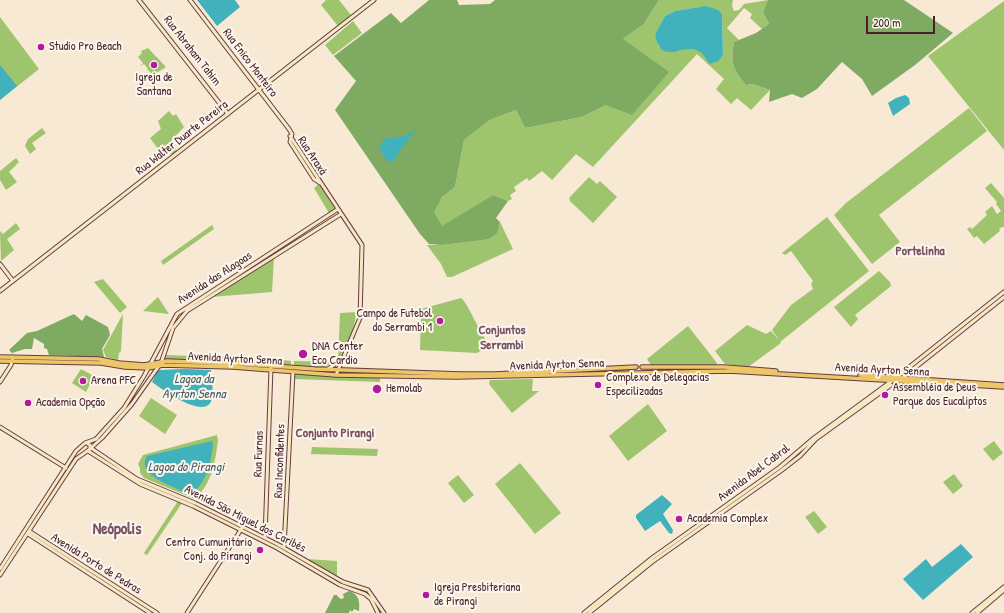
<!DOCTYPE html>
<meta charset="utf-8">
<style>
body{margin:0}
#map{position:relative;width:1004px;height:613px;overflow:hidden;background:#f7e9d4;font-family:"Patrick Hand",sans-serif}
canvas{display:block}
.scale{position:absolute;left:866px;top:16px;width:69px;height:18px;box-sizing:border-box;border:2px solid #4a1f2b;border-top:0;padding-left:5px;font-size:12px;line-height:14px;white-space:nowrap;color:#4a1f2b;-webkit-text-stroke:3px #fbf7ec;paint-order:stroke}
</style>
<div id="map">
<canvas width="1004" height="613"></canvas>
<div class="scale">200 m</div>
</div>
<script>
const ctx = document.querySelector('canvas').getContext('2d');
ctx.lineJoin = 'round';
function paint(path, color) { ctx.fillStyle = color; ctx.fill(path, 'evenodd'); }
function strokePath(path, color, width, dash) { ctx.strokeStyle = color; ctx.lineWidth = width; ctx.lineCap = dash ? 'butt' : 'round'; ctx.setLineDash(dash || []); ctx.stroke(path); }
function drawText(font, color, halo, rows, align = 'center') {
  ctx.font = font + ' "Patrick Hand",sans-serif'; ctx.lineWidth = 4; ctx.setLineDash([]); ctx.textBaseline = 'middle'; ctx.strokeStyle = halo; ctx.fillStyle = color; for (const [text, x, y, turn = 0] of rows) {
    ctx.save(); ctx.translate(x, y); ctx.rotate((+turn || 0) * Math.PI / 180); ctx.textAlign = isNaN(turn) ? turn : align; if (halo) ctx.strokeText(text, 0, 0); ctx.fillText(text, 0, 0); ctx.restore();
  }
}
paint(new Path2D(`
 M326 0H339L351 15 338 26 321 5Z
 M659 0H733L732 6 734 11 739 10 744 4 768 0 763 12 769 24 762 29 750 18 752 14 744 8 727 28 739 40 734 42C730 63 733 69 746 85L752 84 770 90 751 110 737 98 731 104 716 89 724 79 697 54 593 167 576 154 552 180 542 171 529 181 527 178 514 187 516 191 510 195 512 199 508 201 493 195 442 227 433 212 442 197 455 187 464 140 490 120 516 110 525 128 582 117 606 105 623 39 644 24ZM701 7 722 14 723 55 700 51 689 47 679 51 659 47 655 34 665 16 675 11Z
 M1004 1V150L928 56Z
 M0 17 39 69 0 100Z
 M353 21 362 33 333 55 325 45Z
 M148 48 166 67 153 75 148 70 147 71 148 69 144 64 140 66 143 63 138 57 142 53 141 51Z
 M969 108 987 131 879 215 900 242 872 264 834 215 846 203Z
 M169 111 173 116 176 114 184 127 171 141 177 151 172 155 163 144 158 149 150 138 161 129 158 121Z
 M42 128 46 133 32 143 36 149 30 154 25 146 28 139Z
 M16 158 19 162 9 172 17 182 6 190 0 180V171Z
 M589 177 597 184 600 181 617 197 593 223 570 201 569 198Z
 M991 183 1004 198V227H1002L999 229 1000 231 984 244 977 236 974 238 967 229 970 227 972 229 987 215 985 212 992 206 997 214 1001 211 996 204 997 202 985 188Z
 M319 184 335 209 329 213 314 188Z
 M827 217 869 271 780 342 781 343 748 367 725 364 715 351 747 325 766 334 771 331 779 340 772 330 791 305 813 289 811 284 813 281 791 251 785 255 782 253Z
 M500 222 513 249 452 277H447L441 264 427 245H442L489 239 499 226Z
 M16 223 20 229 7 239 14 250 1 261 0 231 3 234Z
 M212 225 214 229 163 265 161 261Z
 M274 257 272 292 211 297Z
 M879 271 890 282 891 286 855 315 858 319 851 327 834 307Z
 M103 279 127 307 120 313 94 282Z
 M158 297 169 314 143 311Z
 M461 298C467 301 480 334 489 344V346L477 353 420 350 421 309Z
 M357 312 352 333 340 360H338L340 313Z
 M123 314 121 351 119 353 118 360 106 357 103 350Z
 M688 326 717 363 716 365 652 367 647 359Z
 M166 355 274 359 291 361V366L163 359V356Z
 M294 361 335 362 324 367H294Z
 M81 369 94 376 86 392 72 383Z
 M294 373 347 378 380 376V382L293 379Z
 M533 379 532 391H539L512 413 489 384 490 380Z
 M151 398 177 415 165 434 139 416Z
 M648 404 667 431 628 461 609 436Z
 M217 435 218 440C215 463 212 483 195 499L144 478 140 473V468L138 464 143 455Z
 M994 441 1003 453 993 461 983 449Z
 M312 447 378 449 377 456 311 454Z
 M520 463 561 513 535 534 495 484Z
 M954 474 963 486 953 494 943 482Z
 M458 475 474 495 464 503 448 483Z
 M178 501 182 503 147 555H146L144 553Z
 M814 511 827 527 818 534 805 517Z
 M307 559 337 561V576L309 560Z`), '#9fc46e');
paint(new Path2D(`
 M429 0H457L459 5 490 4 495 0H659L644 24 623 39 669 72 632 115 606 105 582 117 525 128 516 110 490 120 464 140 455 187 442 197 434 212 442 226 493 195 508 201 496 218 500 222 497 233 489 239 483 240 442 245 429 244 420 234 335 110 356 81 334 56 391 13 401 23Z
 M768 0H904L953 33 915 65 872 96 862 79 842 62 817 89 802 98 792 94 769 102 770 90 752 84 746 85C733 69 730 63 734 42L756 33 769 24 763 12Z
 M74 314 82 321 86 315 108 327 110 335 102 349 104 357 49 355 47 349 44 348V344L34 338 32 349H25L12 353 9 350 27 333 37 331Z
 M349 591C359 594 360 602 359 611L354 609 352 612 350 610 349 613H325L334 595H337L338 597 341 599 344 598 343 594Z`), '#7faa61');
paint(new Path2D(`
 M197 0H235L240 7 217 26Z
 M706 6 718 10 722 14 723 55 718 61 710 64C707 61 704 54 700 52 685 40 661 69 655 34L665 16 675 11Z
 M0 65 17 86 0 100Z
 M905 95 909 98 910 104 893 116 888 103 896 98Z
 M417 129 403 146 393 162 387 161 379 148 384 139 405 136Z
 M184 369 211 370C211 379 214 390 212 398 208 423 160 388 152 382L158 370Z
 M212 441 213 444C211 462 208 478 195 491L189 489 188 491 185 493C175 486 135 476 147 456Z
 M662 495 672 504 663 514 673 530 672 534 669 533 660 521 645 531 636 518V515Z
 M961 544 973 557 923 600 903 579 926 559 932 567Z`), '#41b1bb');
const secondary = new Path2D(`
 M139 0 228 114
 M190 0 289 129 292 134 290 142 314 179 320 183
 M290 136 362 245 360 318 336 375
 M0 264 13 281
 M0 291 374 0
 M328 369 341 360
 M902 378 1004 297
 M0 382 11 365 13 357
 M0 427 66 468
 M91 448 102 438 132 404 161 363 173 328 187 311 341 214
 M91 448 137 479 195 503 277 544 343 582 368 590 384 613
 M88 451 140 484 193 506 277 548 340 585 365 594 371 599 378 613
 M29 531 157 613
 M28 534 150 613
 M265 538 271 368
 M284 548 293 372
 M0 569 76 451 85 443 96 439 124 408 144 376 177 314 338 209
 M0 575 76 459 90 449V445L86 443
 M187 613 242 528
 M584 613 652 558 780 467 814 438 893 380 1004 292
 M589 613 652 562 782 470 800 456 816 439 891 385
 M972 613 1004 587
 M977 613 1004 590`);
const primary = new Path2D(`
 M0 357 99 359 119 363 144 365 167 361 243 364 315 369 460 374H495L636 367
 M0 361 101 363 125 367 148 368 163 365 233 367 336 375 456 377 729 371 1004 387
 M642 367H724L776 371
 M860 375 1004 385`);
strokePath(secondary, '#643d44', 5);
strokePath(primary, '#643d44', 5.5);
strokePath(secondary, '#f7e8c3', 3);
strokePath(primary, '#ecc669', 3.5);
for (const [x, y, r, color] of [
 [41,47,4,"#b5179e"],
 [154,65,4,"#b5179e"],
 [440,321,4,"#b5179e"],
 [303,354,5,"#b5179e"],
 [83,381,4,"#b5179e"],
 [598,385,4,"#b5179e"],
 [377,389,5,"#b5179e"],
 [885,395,4,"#b5179e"],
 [28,403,4,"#b5179e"],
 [679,519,4,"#b5179e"],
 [260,550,4,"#b5179e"],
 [426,595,4,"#b5179e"]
]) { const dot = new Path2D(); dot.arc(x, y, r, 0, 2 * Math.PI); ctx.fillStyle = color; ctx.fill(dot); strokePath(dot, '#fbf7ec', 1.5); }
drawText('12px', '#4a1f2b', '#fbf7ec', [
 ["Studio Pro Beach",49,47],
 ["Igreja de",154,78,"center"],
 ["Santana",154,92,"center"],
 ["Campo de Futebol",432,314,"right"],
 ["do Serrambi 1",432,328,"right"],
 ["DNA Center",312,347],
 ["Eco Cardio",312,361],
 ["Complexo de Delegacias",606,378],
 ["Especilizadas",606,392],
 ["Arena PFC",91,381],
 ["Assembléia de Deus",893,388],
 ["Parque dos Eucaliptos",893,402],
 ["Hemolab",386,389],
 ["Academia Opção",36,403],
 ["Academia Complex",687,519],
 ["Centro Cumunitário",252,543,"right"],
 ["Conj. do Pirangi",252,557,"right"],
 ["Igreja Presbiteriana",434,588],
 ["de Pirangi",434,602]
], 'left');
drawText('12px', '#4a1f2b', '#fbf7ec', [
 ["Rua Abraham Tahim",192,51,52],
 ["Rua Enico Monteiro",250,63,53],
 ["Rua Walter Duarte Pereira",182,138,-38],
 ["Rua Araxá",312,156,57],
 ["Avenida das Alagoas",215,278,-33],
 ["Avenida Ayrton Senna",235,359,3],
 ["Avenida Ayrton Senna",557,365,-2],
 ["Avenida Ayrton Senna",882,370,3],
 ["Rua Furnas",259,454,-88],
 ["Rua Inconfidentes",280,461,-88],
 ["Avenida Abel Cabral",754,473,-37],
 ["Avenida São Miguel dos Caribés",245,519,27],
 ["Avenida Porto de Pedras",96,564,32]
]);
drawText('bold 13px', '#7c5064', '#fbf7ec', [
 ["Portelinha",920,252],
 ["Conjuntos",502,331],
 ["Serrambi",502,346],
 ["Conjunto Pirangi",335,434]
]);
drawText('italic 13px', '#465965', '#fbf7ec', [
 ["Lagoa da",194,380],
 ["Ayrton Senna",194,395],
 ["Lagoa do Pirangi",186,468]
]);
drawText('bold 16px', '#7c5064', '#fbf7ec', [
 ["Neópolis",117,530]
]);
</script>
